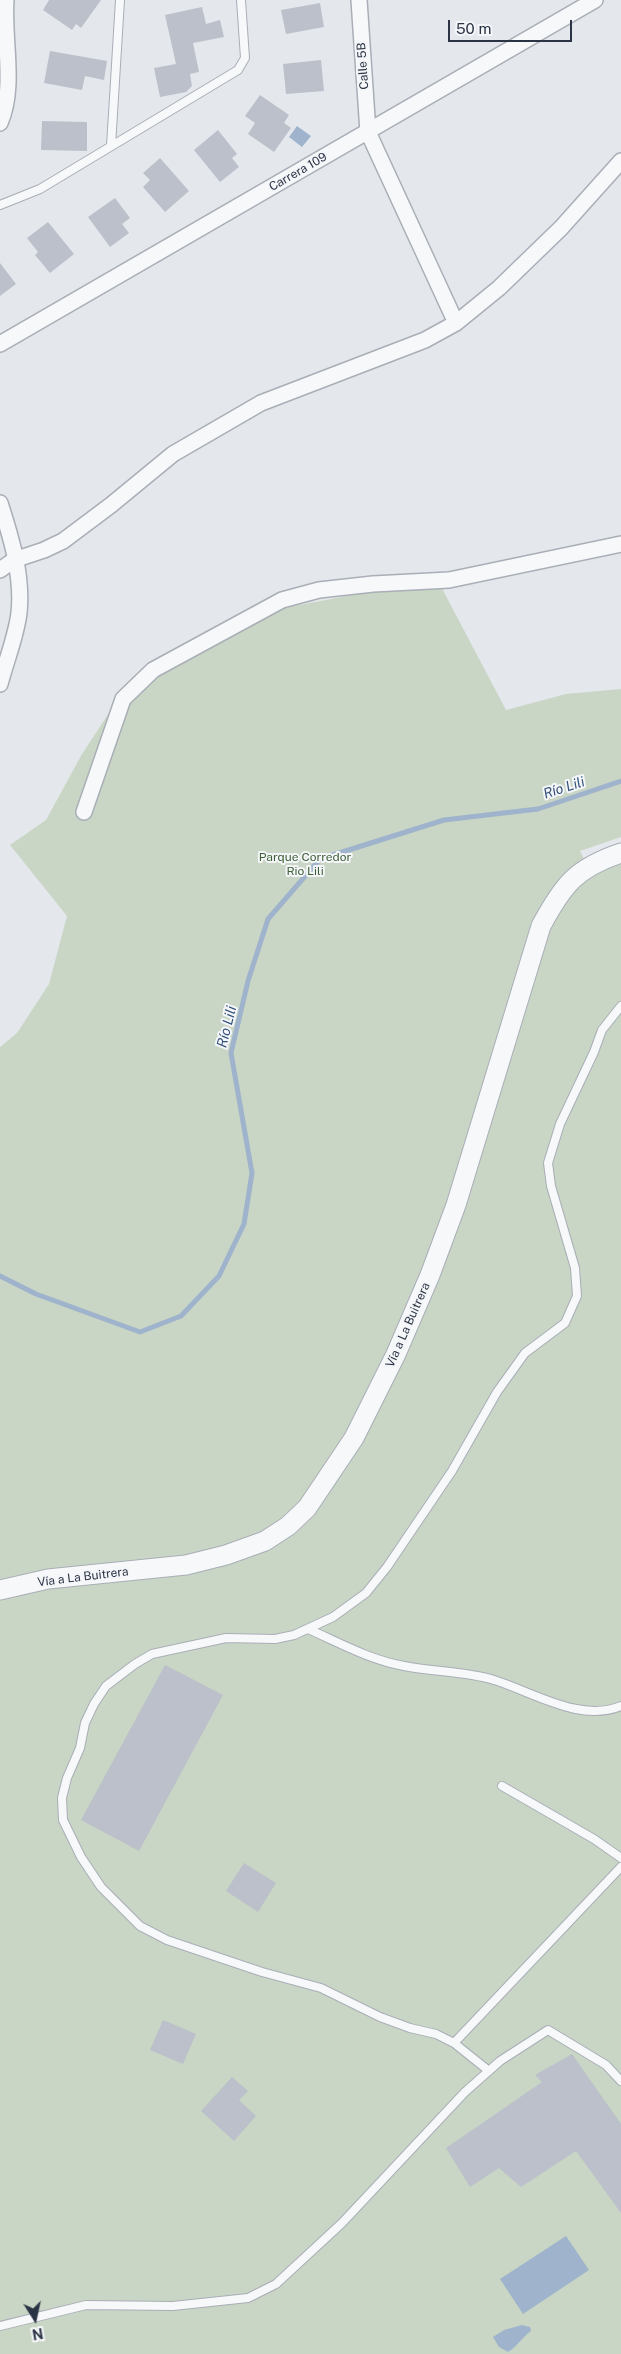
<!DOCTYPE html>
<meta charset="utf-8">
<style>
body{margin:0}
#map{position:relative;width:621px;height:2354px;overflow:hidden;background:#e4e7ec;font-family:"Public Sans",sans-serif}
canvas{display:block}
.north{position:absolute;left:10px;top:2294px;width:50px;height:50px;-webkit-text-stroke:4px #f4f6f9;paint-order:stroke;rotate:170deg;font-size:14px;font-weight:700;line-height:20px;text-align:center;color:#2b3445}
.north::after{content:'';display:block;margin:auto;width:18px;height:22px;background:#2b3445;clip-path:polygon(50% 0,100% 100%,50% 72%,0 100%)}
.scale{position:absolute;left:448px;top:20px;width:124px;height:22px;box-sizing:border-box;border:2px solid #2b3445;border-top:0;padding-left:6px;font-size:15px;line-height:18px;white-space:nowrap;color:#2b3445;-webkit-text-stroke:4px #f4f6f9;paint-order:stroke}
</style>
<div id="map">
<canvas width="621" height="2354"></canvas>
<div class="north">N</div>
<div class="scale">50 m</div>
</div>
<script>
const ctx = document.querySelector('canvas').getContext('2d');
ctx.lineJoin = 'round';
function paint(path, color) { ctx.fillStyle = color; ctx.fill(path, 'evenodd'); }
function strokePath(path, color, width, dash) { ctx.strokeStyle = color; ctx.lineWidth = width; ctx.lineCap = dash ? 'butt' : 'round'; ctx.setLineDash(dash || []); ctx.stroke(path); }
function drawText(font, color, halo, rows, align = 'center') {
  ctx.font = font + ' "Public Sans",sans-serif'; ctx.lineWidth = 4; ctx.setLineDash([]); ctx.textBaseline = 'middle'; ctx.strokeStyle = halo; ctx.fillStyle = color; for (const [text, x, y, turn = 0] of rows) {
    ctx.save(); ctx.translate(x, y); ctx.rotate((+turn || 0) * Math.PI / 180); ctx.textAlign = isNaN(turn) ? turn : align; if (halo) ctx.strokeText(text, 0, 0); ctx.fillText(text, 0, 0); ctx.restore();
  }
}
paint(new Path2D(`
 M437 579 506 710 566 694 621 689V837L580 851 588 867 621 853V2354H0V1047L17 1033 49 984 67 916 10 845 46 820 82 754 126 687 257 613Z`), '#c9d6c5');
paint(new Path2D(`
 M297 126 311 136 302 147 289 137Z
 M566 2236 589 2270 523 2314 500 2279Z
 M522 2325 530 2327 531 2331C521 2338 518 2346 508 2352L499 2347 493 2337 504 2330Z`), '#9fb4cc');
strokePath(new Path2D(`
 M0 1276 36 1294 140 1332 181 1316 219 1276 244 1224 252 1173 231 1053 248 981 268 919 320 859 444 820 538 809 621 781`), '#9fb4cc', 5);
paint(new Path2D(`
 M49 0H101L81 28 76 24 72 30 43 10Z
 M320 3 324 27 286 34 281 10Z
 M202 7 206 24 220 20 224 37 193 43 199 72 190 74 192 86 186 92 160 97 154 68 176 64 165 15Z
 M50 51 107 61 104 80 85 76 82 90 44 83Z
 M321 60 324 91 286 94 283 64Z
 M260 95 289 115 284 123 291 128 274 152 248 134 255 123 245 116Z
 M42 121 87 122V151L41 150Z
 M218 130 237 154 232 158 239 167 220 182 194 150Z
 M160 158 189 191 165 212 143 187 150 180 143 173Z
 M115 198 130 218 122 224 129 233 110 247 88 217Z
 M48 222 74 254 50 273 35 255 38 252 27 238Z
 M0 263 16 284 0 296Z
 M165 1665 223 1695 139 1851 81 1820Z
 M244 1863 276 1883 258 1912 226 1891Z
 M163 2020 196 2034 183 2064 150 2050Z
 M572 2054 621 2124V2213L576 2151 521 2187 499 2168 470 2187 446 2148 542 2082 535 2075Z
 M232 2077 248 2091 239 2100 256 2116 234 2141 201 2111Z`), '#bbc0ca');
const service = new Path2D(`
 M111 146 120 0
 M0 205 40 189 238 70 245 58 241 0
 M308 1629C340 1643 370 1660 404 1666 433 1672 465 1671 494 1680 533 1692 580 1723 621 1706
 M502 1786 594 1839 621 1858
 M454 2043 621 1867
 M489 2071 454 2043 436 2034 410 2028 380 2017 321 1988 262 1972 167 1940 140 1926 101 1887 81 1857 63 1820 62 1798 67 1778 80 1748 85 1723 94 1704 106 1686 135 1664 152 1654 226 1638 275 1639 294 1635 333 1617 366 1593 387 1567 452 1471 497 1392 525 1353 565 1323 577 1296 575 1268 551 1186 548 1163 560 1124 594 1052 602 1030 621 1006
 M0 2326 86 2305 173 2306 248 2298 276 2284 342 2223 465 2092 500 2061 548 2030 606 2065 621 2081`);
const minor = new Path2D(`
 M359 0 368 132 456 323
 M0 123C16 86 3 40 6 0
 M0 344 595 0
 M0 503C11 537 23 576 19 613 16 637 6 661 0 684
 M0 570 14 560 44 550 63 541 111 505 173 454 261 403 425 340 456 323 499 288 561 228 621 161
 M84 812 123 699 153 670 282 600 319 590 373 584 449 580 621 544`);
const tertiary = new Path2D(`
 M0 1590 48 1579 186 1565 226 1555 265 1541 288 1526 307 1508 354 1438 396 1354 430 1275 456 1205 541 926C563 885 576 868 621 853`);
strokePath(service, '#a9aeb7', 10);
strokePath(minor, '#a9aeb7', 18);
strokePath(tertiary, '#a9aeb7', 21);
strokePath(service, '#f7f8fa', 8);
strokePath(minor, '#f7f8fa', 15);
strokePath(tertiary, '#f7f8fa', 19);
drawText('12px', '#2b3445', '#f4f6f9', [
 ["Calle 5B",363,66,-94],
 ["Carrera 109",298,172,-30],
 ["Vía a La Buitrera",408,1325,-66],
 ["Vía a La Buitrera",83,1577,-7]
]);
drawText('12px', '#3f6138', '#f4f6f9', [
 ["Parque Corredor",305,857],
 ["Rio Lili",305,871]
]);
drawText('italic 14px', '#34527a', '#f4f6f9', [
 ["Río Lili",564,788,-18],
 ["Río Lili",227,1027,-76]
]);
</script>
